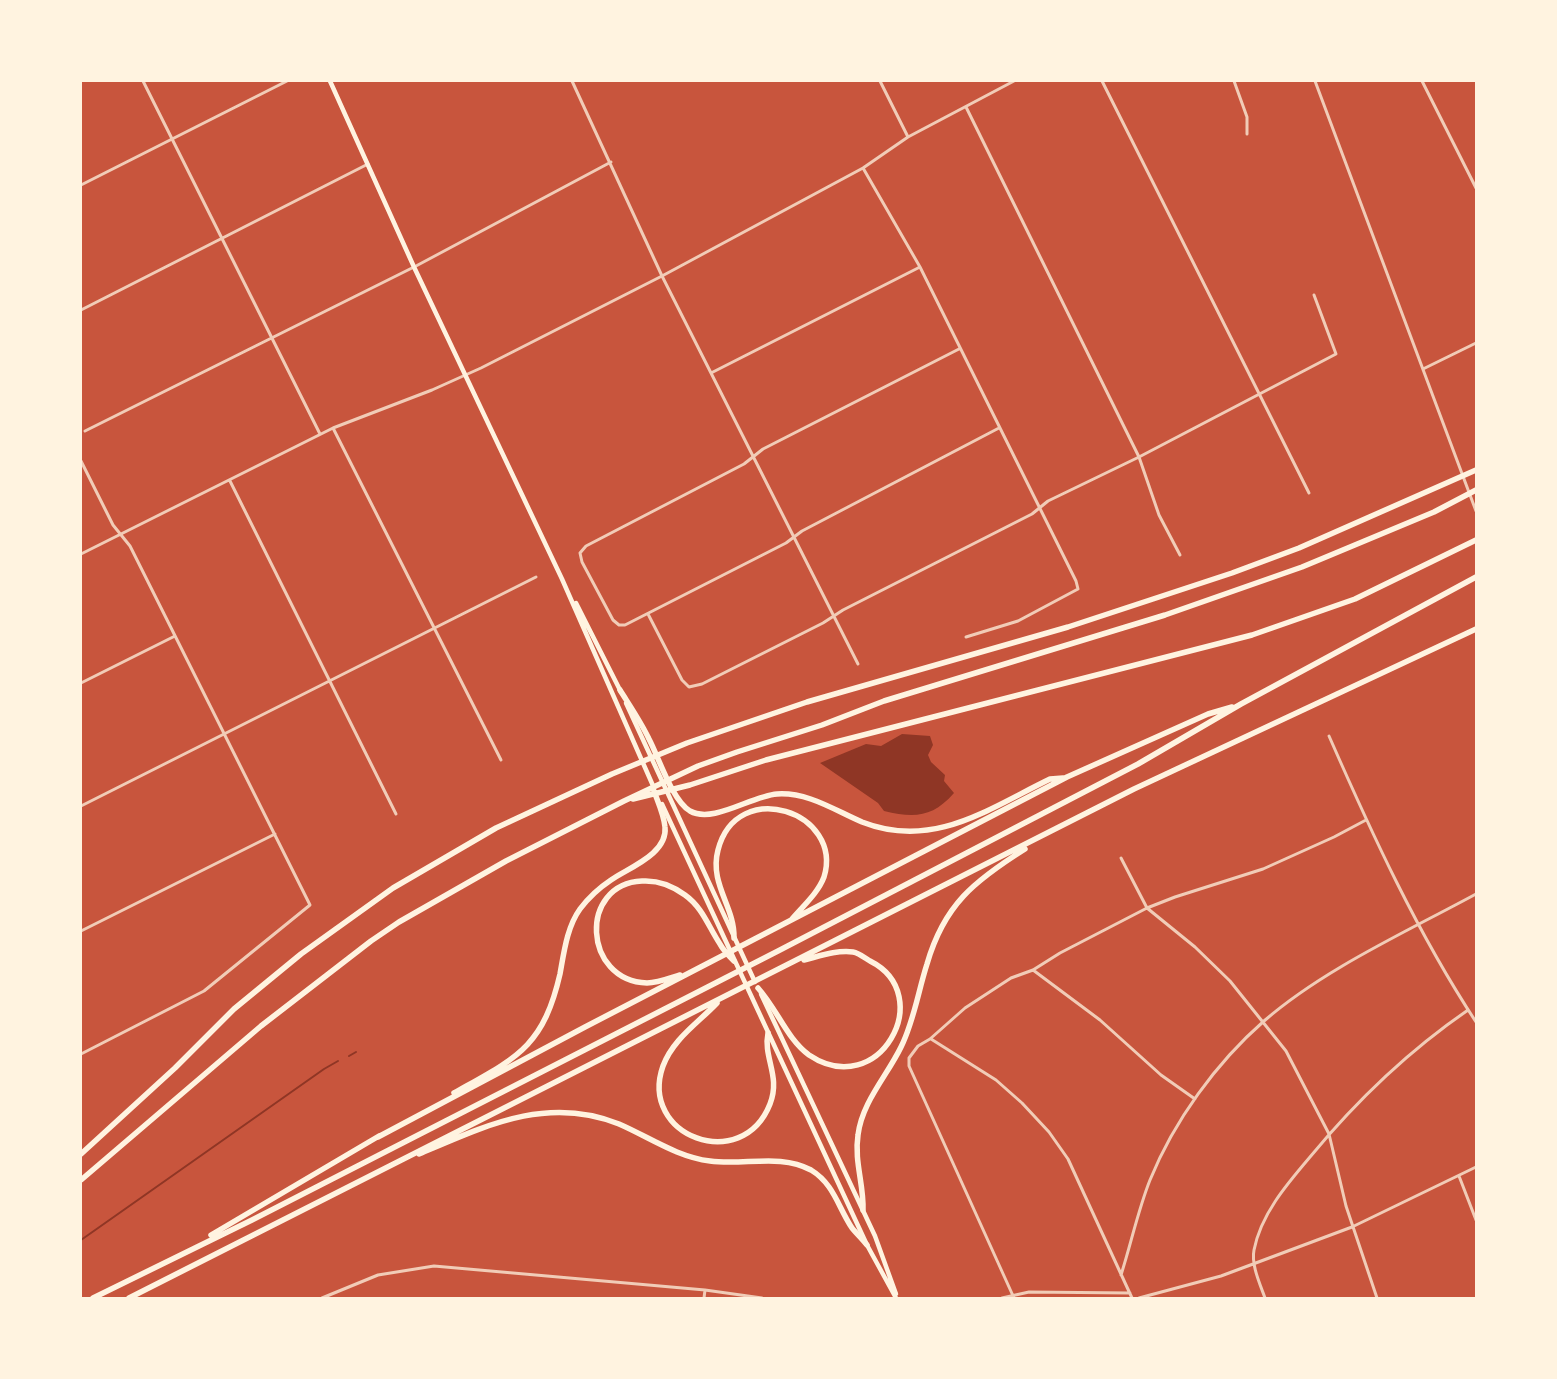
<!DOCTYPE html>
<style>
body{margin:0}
#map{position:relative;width:1557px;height:1379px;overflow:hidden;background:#c8553d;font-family:Mulish,sans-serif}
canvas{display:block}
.frame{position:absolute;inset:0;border:82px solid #fff3e0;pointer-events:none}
</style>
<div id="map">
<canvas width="1557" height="1379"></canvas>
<div class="frame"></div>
</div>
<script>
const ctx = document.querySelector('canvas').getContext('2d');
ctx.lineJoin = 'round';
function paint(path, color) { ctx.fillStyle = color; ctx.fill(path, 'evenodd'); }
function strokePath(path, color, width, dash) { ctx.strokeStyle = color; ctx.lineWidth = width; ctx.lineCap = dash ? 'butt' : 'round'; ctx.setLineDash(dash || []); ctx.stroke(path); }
paint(new Path2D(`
 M902 734 930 736 933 745 928 755 931 762 945 775 944 781 954 793C932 818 914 818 884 811L878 803 820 763 866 744 881 746Z`), '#8f3625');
strokePath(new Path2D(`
 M349 1056 356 1052
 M81 1240 324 1069 338 1061`), '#8f3625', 2);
strokePath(new Path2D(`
 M143 81 320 434
 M572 81 662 276 858 664
 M880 81 908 137
 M1102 81 1309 493
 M1234 81 1247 117V134
 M1315 81 1476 511
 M1422 81 1476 188
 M966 107 1139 457 1159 515 1180 555
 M863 168 920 267 1076 581 1078 589 1018 621 966 637
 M81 185 287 81
 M81 310 368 164
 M959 349 763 449 744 464 586 546 580 553 582 562 613 620 619 625H625L786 543 802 531 999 428
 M1423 369 1476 343
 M711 373 920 267
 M333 428 501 760
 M85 431 416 266 611 162
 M81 461 113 525 130 546 310 905 204 991 81 1054
 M230 481 396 814
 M81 554 333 428 432 390 481 368 662 276 863 168 908 137 1014 81
 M648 614 682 680 689 687 702 684 823 623 843 610 1032 514 1048 501 1139 457 1336 354 1314 295
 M81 683 175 636
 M1329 736C1372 834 1417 932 1476 1022
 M81 806 536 577
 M1121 858 1147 908 1195 947 1230 981 1286 1051 1329 1134 1346 1206 1377 1298
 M81 931 275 834
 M1033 970 1100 1020 1161 1075 1195 1099
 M931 1039 996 1080 1022 1103 1049 1132 1068 1159 1132 1298
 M1459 1176 1476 1220
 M1121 1275C1131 1244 1138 1210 1150 1180 1174 1121 1216 1063 1264 1021 1324 969 1406 932 1476 894
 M322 1298 378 1275 434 1266 705 1290 762 1298
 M704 1298 705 1290
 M1002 1298 1029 1292 1130 1293
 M1014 1298 909 1066V1058L918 1046 930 1039 965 1008 1011 978 1033 970 1060 953 1147 908 1175 897 1263 869 1334 837 1366 820
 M1139 1298 1221 1276 1352 1227 1476 1167
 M1265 1298C1260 1284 1251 1265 1254 1250 1261 1214 1287 1184 1310 1157 1357 1100 1407 1052 1468 1010`), '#f1ccb7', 3);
strokePath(new Path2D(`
 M330 81 414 267 562 579 654 788
 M576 603 621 692
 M626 703 755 982
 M662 804 867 1245 896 1298
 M761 994 875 1236 896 1294`), '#fff3e0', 4.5);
strokePath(new Path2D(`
 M620 690C630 706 641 722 649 739 659 758 672 800 690 811 713 824 751 796 777 794 808 792 834 810 862 822 933 850 988 809 1050 779L1063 778
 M633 799 690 785 766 760 1252 635 1355 599 1476 540
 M734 938C735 907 709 884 718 850 737 776 844 812 824 877 818 893 803 906 792 919
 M680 975C670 978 658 983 647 983 583 981 578 884 642 881 658 880 673 886 685 895 703 908 708 926 720 944 723 950 729 956 734 961
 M758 988C777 1009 787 1039 809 1055 879 1102 938 995 870 961 865 958 859 953 853 952 836 950 820 956 804 960
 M717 1003C698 1023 673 1039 663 1066 638 1136 742 1175 770 1104 781 1076 763 1058 768 1033
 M454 1093C516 1058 543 1048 560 974 564 952 567 927 580 909 589 897 599 888 611 880 628 868 668 854 665 827 664 815 658 802 654 791
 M378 1137 585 1027 1067 777 1208 714 1232 707
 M81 1154 175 1068 234 1009 301 954 393 888 496 828 612 774 687 743 807 702 1068 627 1232 573 1299 548 1476 470
 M419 1154C485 1126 547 1095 619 1124 649 1137 677 1157 710 1161 743 1166 780 1153 811 1170 834 1184 838 1207 852 1228 857 1234 862 1239 867 1245
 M81 1180 261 1026 371 941 399 922 506 861 624 801 698 766 737 752 822 725 884 701 1165 615 1302 567 1434 512 1476 490
 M863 1210C864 1185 854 1161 858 1135 862 1102 887 1076 901 1047 914 1021 918 992 927 964 944 905 974 881 1025 849
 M211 1235 379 1136
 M93 1298 252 1220 778 951 1138 764 1241 704 1476 577
 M129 1298 1134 789 1476 629`), '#fff3e0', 5.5);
</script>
